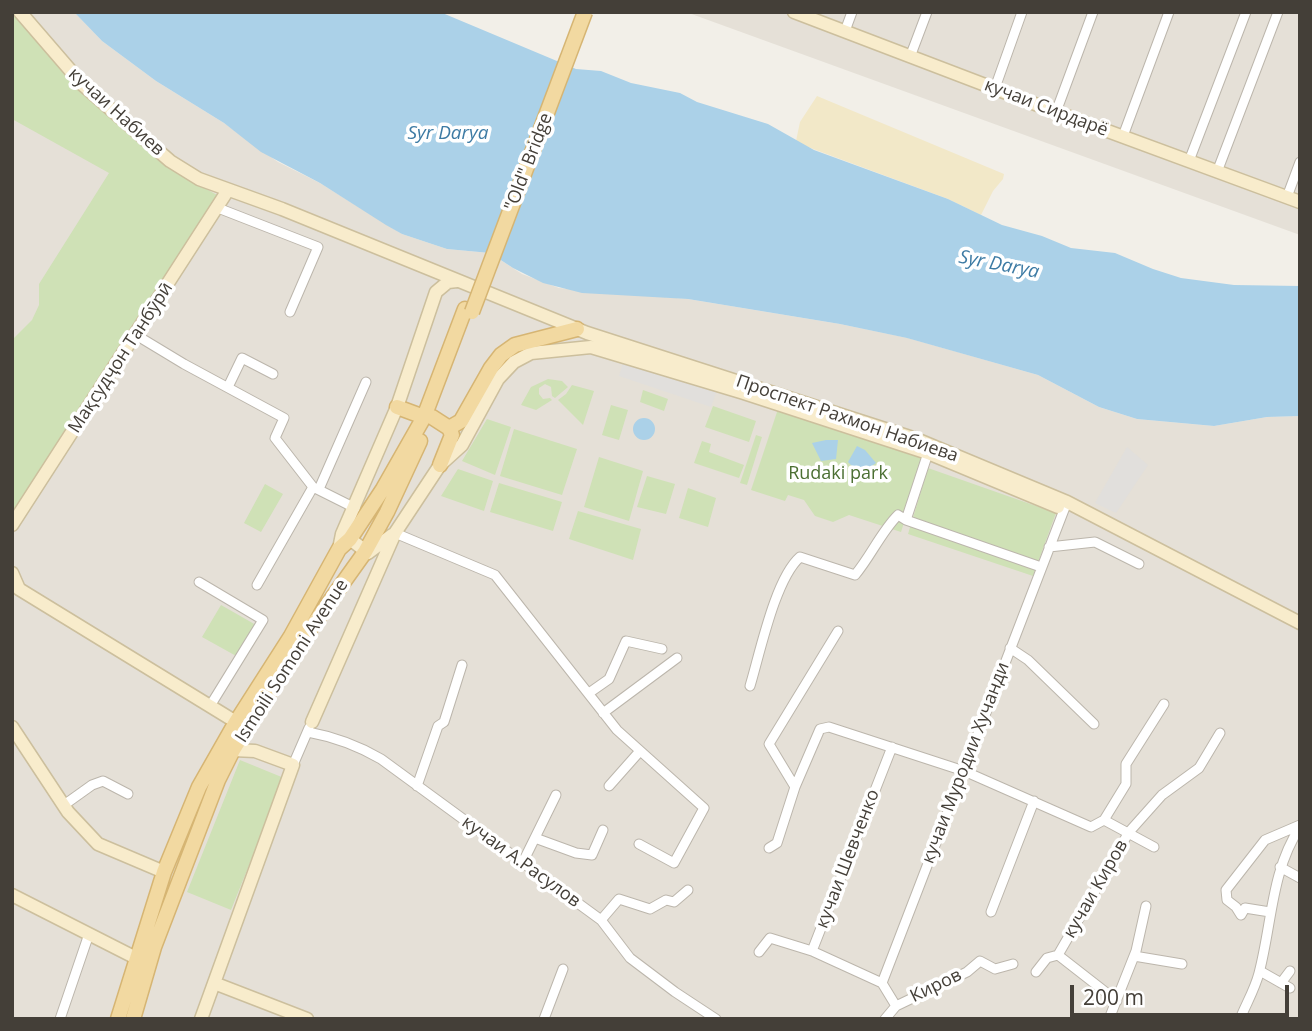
<!DOCTYPE html>
<meta charset="utf-8">
<style>
body{margin:0}
#map{position:relative;width:1312px;height:1031px;overflow:hidden;background:#f2efe8;font-family:"Open Sans",sans-serif}
canvas{display:block}
.frame{position:absolute;inset:0;border:14px solid #443f38;pointer-events:none}
.scale{position:absolute;left:1070px;top:985px;width:219px;height:32px;box-sizing:border-box;border:4px solid #443f38;border-top:0;padding-left:9px;font-size:21px;line-height:24px;white-space:nowrap;color:#443f38;-webkit-text-stroke:5px #fff;paint-order:stroke}
</style>
<div id="map">
<canvas width="1312" height="1031"></canvas>
<div class="frame"></div>
<div class="scale">200 m</div>
</div>
<script>
const ctx = document.querySelector('canvas').getContext('2d');
ctx.lineJoin = 'round';
function paint(path, color) { ctx.fillStyle = color; ctx.fill(path, 'evenodd'); }
function strokePath(path, color, width, dash) { ctx.strokeStyle = color; ctx.lineWidth = width; ctx.lineCap = dash ? 'butt' : 'round'; ctx.setLineDash(dash || []); ctx.stroke(path); }
function drawText(font, color, halo, rows, align = 'center') {
  ctx.font = font + ' "Open Sans",sans-serif'; ctx.lineWidth = 7; ctx.setLineDash([]); ctx.textBaseline = 'middle'; ctx.strokeStyle = halo; ctx.fillStyle = color; for (const [text, x, y, turn = 0] of rows) {
    ctx.save(); ctx.translate(x, y); ctx.rotate((+turn || 0) * Math.PI / 180); ctx.textAlign = isNaN(turn) ? turn : align; if (halo) ctx.strokeText(text, 0, 0); ctx.fillText(text, 0, 0); ctx.restore();
  }
}
paint(new Path2D(`
 M12 12H74L102 41 156 81 224 123 278 162 320 183 402 234 447 249 490 253 522 274 559 288 688 299 840 324 908 338 1038 375 1099 407 1137 419 1214 426 1267 417 1300 416V1019H12Z
 M686 12H1300V235Z`), '#e5e0d7');
paint(new Path2D(`
 M12 14 67 74 186 178 219 196 12 518V340L32 320 39 305V284L109 173 12 119Z
 M548 379 562 381 568 387 555 398 552 396 551 387 545 384 539 388V394L543 399 550 398 552 400 536 410 521 405 531 387Z
 M572 385 594 391 583 425 558 400 566 394Z
 M643 390 668 399 664 411 640 402Z
 M611 405 628 410 619 440 602 435Z
 M713 406 756 421 749 442 705 427Z
 M778 409 925 457 901 532 849 515 833 522 815 516 804 500 788 495 785 501 751 490Z
 M487 419 511 427 495 475 462 461Z
 M514 429 577 449 562 495 500 476Z
 M756 435 762 437 747 485 740 483Z
 M702 441 711 444 709 452 744 465 739 478 694 463Z
 M599 457 643 471 629 521 584 507Z
 M928 468 1056 513 1033 576 908 534Z
 M458 469 493 481 484 511 441 496Z
 M647 476 675 484 666 514 637 507Z
 M499 483 562 502 553 531 490 512Z
 M265 484 283 494 261 532 244 523Z
 M688 488 716 498 708 527 679 518Z
 M578 511 641 529 633 560 569 539Z
 M221 605 256 625 238 657 202 637Z
 M240 760 284 778 231 910 187 892Z`), '#cfe1b6');
paint(new Path2D(`
 M817 96 1004 174 1003 179 993 191 981 215 948 199 805 146 796 141 800 122Z`), '#f2e8c8');
paint(new Path2D(`
 M624 359 717 390 711 407 619 376Z
 M1127 447 1148 465 1116 513 1095 503Z`), '#e1dfdc');
paint(new Path2D(`
 M74 12H440L576 69 601 71 631 83 680 93 697 102 768 124 814 150 948 199 1002 225 1042 236 1071 248 1115 253 1153 269 1181 278 1234 285 1300 286V416L1267 417 1214 426 1137 419 1099 407 1038 375 907 338 840 324 688 299 582 293 543 283 513 268 490 253 447 249 402 234 386 225 320 183 261 152 224 123 156 81 102 41Z
 M633 429a11 11 0 1 1 22 0a11 11 0 1 1-22 0Z
 M826 440H838L836 459 821 461 812 443Z
 M857 446 865 450 876 463 860 474 848 462Z`), '#abd1e8');
const street = new Path2D(`
 M845 31 852 12
 M910 57 927 12
 M995 88 1022 12
 M1056 112 1093 12
 M1123 136 1169 12
 M1189 161 1246 12
 M1217 172 1278 12
 M1287 197 1300 162
 M218 208 318 247 290 312
 M136 335 184 364 284 418 275 438 313 487
 M228 387 242 358 273 374
 M319 489 366 382
 M906 520 928 453
 M395 533 495 575 617 730 704 808 674 863 639 844
 M1049 547 1095 542 1139 564
 M199 582 263 620 210 706
 M257 585 313 487 355 508
 M1010 648 1028 660 1094 724
 M750 686C760 653 775 579 800 557L855 575C871 556 881 532 898 515L906 520 1041 567
 M589 693 609 679 626 641 662 649
 M603 713 677 658
 M308 732C335 737 357 745 381 759L601 920 630 958 675 992 716 1019
 M293 765 309 728
 M417 786 438 726 444 722 462 665
 M609 786 640 751
 M795 787 769 744 838 631
 M64 805 92 785 103 781 128 794
 M535 838 576 853 592 855 603 830
 M1154 847 1104 820 1126 784V764L1164 704
 M769 848 777 843 795 787 820 729 829 727 964 771 1091 827 1104 820
 M523 862 556 795
 M1280 867 1300 878
 M991 912 1034 801
 M1270 912 1245 908 1241 915 1236 907 1227 900 1226 890 1265 840 1300 825
 M601 920 619 899 650 909 666 900 674 902 688 890
 M812 951 882 983
 M759 952 770 938 812 951 892 747
 M1134 956 1182 964
 M1260 971 1290 988
 M1036 972 1047 958 1058 955
 M1281 983 1290 971
 M1117 1001 1058 955 1129 832 1162 795 1199 768 1220 733
 M896 1006 967 972 980 961 995 969 1013 964
 M60 1019 89 934
 M544 1019 563 969
 M885 1019 896 1006 882 983 1067 502
 M1109 1019 1136 951 1146 906
 M1240 1019C1246 1004 1255 989 1259 973 1272 924 1271 871 1300 827`);
const secondary = new Path2D(`
 M20 12 83 85 170 161 199 179 282 209 587 333 916 439 1067 502 1300 623
 M794 12 1056 112 1300 202
 M12 525 228 190
 M350 539 368 553 392 535
 M339 549 342 534 397 407 436 292 448 282 457 281
 M12 573 19 589 236 722
 M312 722 395 533 440 465 462 445 498 379 514 362 531 353 591 347 744 393 928 453 1058 507
 M12 727 68 812 98 844 164 872
 M12 895 136 958
 M214 983 307 1019
 M201 1019 293 765 255 751 233 750`);
const primary = new Path2D(`
 M397 407 424 417
 M432 417 449 428 452 435 440 465
 M449 428 461 421 491 368 501 355 515 345 577 329
 M118 1019 164 872 199 787 236 722 291 636 339 549 350 539 383 489 424 417 465 309
 M133 1019 154 947 218 780 233 750 300 643 365 552 387 512 420 441`);
strokePath(street, '#bcb6ac', 11);
strokePath(secondary, '#ccbf9d', 15);
strokePath(primary, '#d6b573', 17);
strokePath(street, '#fff', 9);
strokePath(secondary, '#f8eccc', 12);
strokePath(primary, '#f2d9a1', 14);
const primaryBridge = new Path2D(`
 M472 312 585 12`);
strokePath(primaryBridge, '#d6b573', 17, []);
strokePath(primaryBridge, '#f2d9a1', 14);
drawText('18px', '#443f38', '#fff', [
 ["кучаи Сирдарё",1046,108,21],
 ["кучаи Набиев",116,112,42],
 ["\"Old\" Bridge",529,162,-69],
 ["Мақсудҷон Танбӯрӣ",121,358,-57],
 ["Проспект Рахмон Набиева",847,419,19],
 ["Ismoili Somoni Avenue",292,661,-57],
 ["кучаи Муродии Хучанди",966,763,-69],
 ["кучаи Шевченко",848,859,-69],
 ["кучаи А.Расулов",521,862,36],
 ["кучаи Киров",1096,889,-60],
 ["Киров",936,986,-26]
]);
drawText('18px', '#4b6f32', '#fff', [
 ["Rudaki park",838,474]
]);
drawText('italic 19px', '#3d7ba4', '#fff', [
 ["Syr Darya",448,134],
 ["Syr Darya",999,265,11]
]);
</script>
